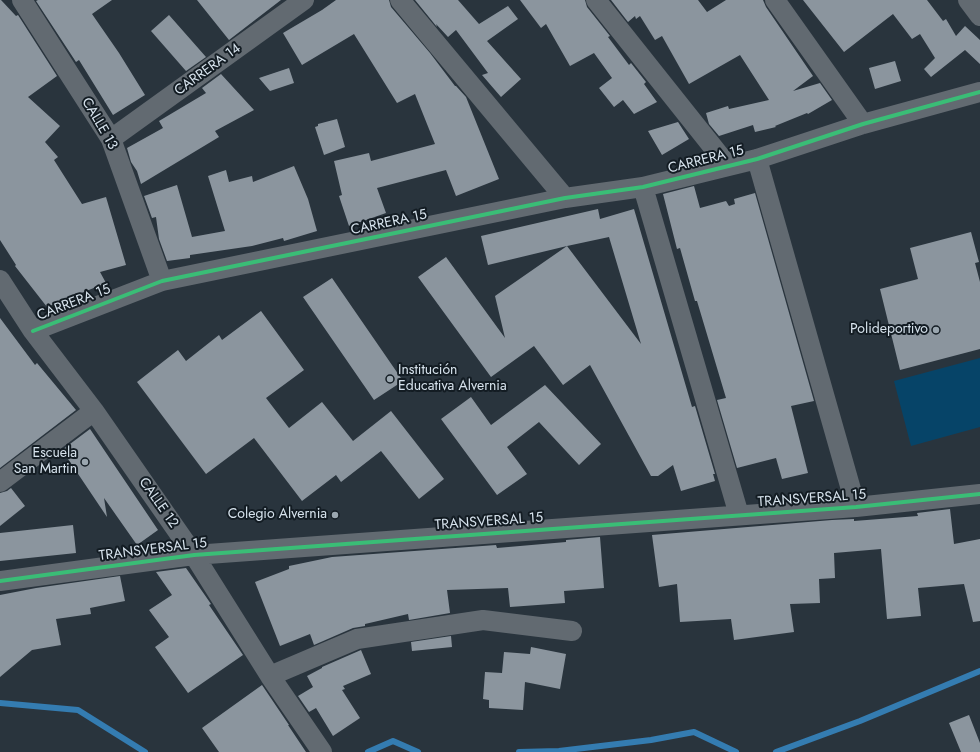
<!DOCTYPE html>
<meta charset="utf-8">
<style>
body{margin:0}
canvas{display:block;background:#29343d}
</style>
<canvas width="980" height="752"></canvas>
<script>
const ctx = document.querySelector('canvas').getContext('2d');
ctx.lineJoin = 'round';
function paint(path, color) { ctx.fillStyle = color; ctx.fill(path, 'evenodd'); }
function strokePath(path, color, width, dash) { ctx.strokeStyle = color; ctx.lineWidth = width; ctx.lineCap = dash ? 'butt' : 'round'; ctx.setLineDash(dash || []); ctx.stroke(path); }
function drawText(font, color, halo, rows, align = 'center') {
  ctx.font = font + ' Jost,sans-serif'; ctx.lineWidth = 4; ctx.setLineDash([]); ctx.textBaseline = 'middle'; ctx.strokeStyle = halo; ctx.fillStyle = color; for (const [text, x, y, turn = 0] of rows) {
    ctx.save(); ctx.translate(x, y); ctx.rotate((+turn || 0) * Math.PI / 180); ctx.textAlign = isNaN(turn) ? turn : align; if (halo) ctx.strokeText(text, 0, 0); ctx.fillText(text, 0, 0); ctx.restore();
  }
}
paint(new Path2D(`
 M980 358V427L911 446 894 381Z`), '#064468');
strokePath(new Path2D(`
 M0 703 78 710 145 752
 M368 752 393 741 418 752
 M519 752 559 751 651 740 694 732 736 752
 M776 752 860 721 980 671`), '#347cb1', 6);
paint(new Path2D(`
 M0 0H1L16 16 18 15 57 76 28 97 60 126 45 142 58 157 54 160 82 204 106 197 126 265 100 272 106 283 47 307 15 266 16 265 0 240Z
 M38 0H112L92 14 119 53 145 95 113 115 79 60 76 62 36 1Z
 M197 0H281L229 40Z
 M336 0H389L391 7 430 53 455 86H456L466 97 499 179 456 196 446 170 377 188 386 213 349 226 339 196 342 195 334 161 369 153 371 161 435 144 415 94 397 103 354 34 302 65 283 33 322 10Z
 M415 0H458L479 24 508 6 518 19 487 41 521 79 501 97 482 75 488 73 456 30 448 37 436 24 437 27Z
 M520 0H585L587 7 610 36 608 37 629 65 631 63 646 82 644 84 657 102 634 114 623 100 614 107 599 88 612 78 594 53 570 66 546 24 541 28Z
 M611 0H698L707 12 726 0H763L766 7 813 76 793 91 820 83 832 100 808 114 807 113 775 126 776 127 755 132 753 125 719 136 709 124 706 113 728 106 729 109 769 100 740 55 689 84 662 36 655 40 640 16 636 19 635 16 628 22Z
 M803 0H927L943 21 946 19 956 36 965 26 980 40V64L965 50 931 77 924 69 935 58 920 34 912 39 893 14 844 52Z
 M169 15 206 57 186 71 151 31Z
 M895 61 901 81 875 89 869 68Z
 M289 68 294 83 270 91 259 78Z
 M221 74 254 110 215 131 219 137 141 184 137 171 131 162 127 148 163 128 159 121 206 93 202 88Z
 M337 119 345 147 324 155 315 127 318 126V124Z
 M678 122 689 139 662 155 648 131Z
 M294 166 308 199 317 231 284 241 283 238 252 246 190 255V258L167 261 159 239 156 217 152 218 144 196 177 185 192 237 225 231 208 176 226 170 229 182 252 176 253 182Z
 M694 186 700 208 726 201 729 206 735 204 734 199 755 193 814 401 791 406 808 473 782 479 776 458 737 468 717 400 726 398 697 301H695L680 248 677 249 663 194Z
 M598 209 600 219 634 209 692 407 695 406 715 474H713L715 481 681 491 673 465 658 476H651L590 365 563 385 534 346 491 377 418 277 446 257 505 338 495 296 567 246 488 265 481 236ZM609 237 641 344 567 246Z
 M971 232 979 262 975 263 980 282V349L900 370 880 289 918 279 910 248Z
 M332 278 403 381 374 400 303 297Z
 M261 311 304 370 266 398 289 428 322 402 353 441 391 411 444 479 419 499 381 451 341 482 336 475 302 501 254 438 206 474 137 382 178 350 186 361 219 335 222 340Z
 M0 318 35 365 37 363 76 410 0 468Z
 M545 385 601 444 579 465 539 422 507 447 527 474 497 495 441 419 471 397 491 425Z
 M90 429 158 530 137 545 104 498 107 517 62 450Z
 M11 488 25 506 0 526V493L7 491Z
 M950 509 954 544 980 539V621L973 622 964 584 918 588 921 616 887 619 881 549 834 553 835 578 819 579 820 603 790 604 794 632 734 640 731 619 680 622 677 584 659 587 652 535 832 520 854 519V521L918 516 917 513Z
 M73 525 76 553 0 561V533Z
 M600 537 604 588 564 591 565 603 510 607 508 588 447 590 450 613 409 620 408 614 365 624V626L353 628 314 645 310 634 280 646 255 582 289 569V566L332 557 496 545 497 548 566 542V540Z
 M186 568 211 604 209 605 243 655 188 693 155 647 169 637 149 610 172 595 156 572Z
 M120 576 125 601 90 608 91 614 56 619 61 645 32 650 0 677V595L36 588Z
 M451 636 452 647 412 651 411 642Z
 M531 647 566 654 560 689 525 682 523 710 489 708V700L483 699 485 672 502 673 504 652 530 654Z
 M361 650 371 674 343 686 345 689 342 690 360 718 333 736 316 708 309 712 298 696 313 687 307 676 322 668V667Z
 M262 685 289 725H288L306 752H219L202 728Z
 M969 715 980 743V752H961L949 723Z`), '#8b959e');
strokePath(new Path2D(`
 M22 0 111 139 162 281
 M400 0 565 198
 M596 0 728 166
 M775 0 863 124
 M968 0 980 16
 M111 139 304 0
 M757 159 856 507
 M643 187 739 515
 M0 280 33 331 94 411 194 555 270 676 322 752
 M33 331 162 281 565 198 643 187 757 159 863 124 980 92
 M0 482 94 411
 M0 581 194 555 856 507 980 494
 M270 676 357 639 483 620 572 631`), '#626a71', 20);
strokePath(new Path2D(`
 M33 331 162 281 565 198 643 187 757 159 863 124 980 92
 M0 581 194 555 856 507 980 494`), '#3abd76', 4);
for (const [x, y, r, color] of [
 [936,330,4,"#9aa6af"],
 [390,379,4,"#9aa6af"],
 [85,462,4,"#9aa6af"],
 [335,515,4,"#9aa6af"]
]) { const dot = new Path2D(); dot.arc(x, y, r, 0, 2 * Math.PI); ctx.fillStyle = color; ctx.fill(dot); strokePath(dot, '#131c23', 1.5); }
drawText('14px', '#d7e3ed', '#131c23', [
 ["CARRERA 14",208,70,-36],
 ["CALLE 13",99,124,60],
 ["CARRERA 15",706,160,-14],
 ["CARRERA 15",389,223,-12],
 ["CARRERA 15",74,303,-21],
 ["TRANSVERSAL 15",812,499,-4],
 ["CALLE 12",158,503,55],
 ["TRANSVERSAL 15",489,522,-4],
 ["TRANSVERSAL 15",153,550,-7]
]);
drawText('14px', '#d7e3ed', '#131c23', [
 ["Polideportivo",928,330],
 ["Institución",398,371,"left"],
 ["Educativa Alvernia",398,387,"left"],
 ["Escuela",77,454],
 ["San Martin",77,470],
 ["Colegio Alvernia",327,515]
], 'right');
</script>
